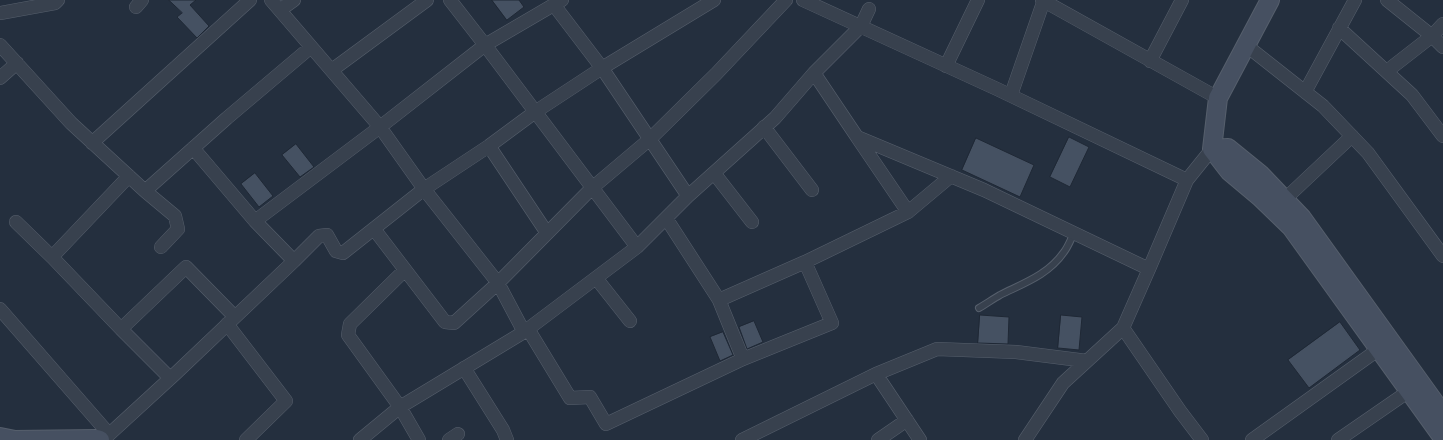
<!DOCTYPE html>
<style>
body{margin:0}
canvas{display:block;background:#242f3e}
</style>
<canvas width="1443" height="440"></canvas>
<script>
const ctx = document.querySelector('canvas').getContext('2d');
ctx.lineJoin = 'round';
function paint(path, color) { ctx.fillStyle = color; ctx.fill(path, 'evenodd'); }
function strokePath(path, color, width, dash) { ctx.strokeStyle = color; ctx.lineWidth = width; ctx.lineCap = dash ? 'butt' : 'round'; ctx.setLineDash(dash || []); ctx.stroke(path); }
const building = new Path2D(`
 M169 0H196L190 5 209 26 197 38 177 17 182 13Z
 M492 0H519L524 7 507 20Z
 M1069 137 1089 147 1070 187 1050 177Z
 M976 138 1034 165 1020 197 962 170Z
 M296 144 314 167 300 177 282 155Z
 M255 173 273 196 259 207 241 184Z
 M980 315 1009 317 1008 344 978 343Z
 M1061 315 1082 317 1079 350 1058 348Z
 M754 321 763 342 747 349 739 327Z
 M1340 322 1360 350 1309 388 1288 360Z
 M723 332 733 355 720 361 710 337Z`);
paint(building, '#455162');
strokePath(building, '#1f2835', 1);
const lane = new Path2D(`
 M979 308C986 304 993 299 1000 295 1024 283 1048 275 1064 252 1068 247 1071 239 1074 233`);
const street = new Path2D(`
 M271 0 380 127 424 189 343 253 336 251 327 235 319 236 294 261
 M714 0 602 68 535 112 489 146 424 189 498 283 592 188 650 139 716 74 786 0
 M803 0 997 89 1187 180 1212 149
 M1042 0 1218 98
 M1387 0 1432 36 1443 47
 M554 5 602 68 688 196 637 247
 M136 7 142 0
 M869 9 861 26 814 73 857 137 984 190 1149 269 1187 180
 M280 10 294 0
 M0 13 55 3 58 0
 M1339 28 1412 95 1443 136
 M0 45 71 123 145 191 227 118 311 47
 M1252 50 1323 106 1368 153 1443 256
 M1150 61 1182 0
 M946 66 978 0
 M332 70 427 0
 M1387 71 1432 36 1443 24
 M0 78 17 63
 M1305 92 1355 0
 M1011 95 1044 0
 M764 127 812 190
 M857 137 908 212 951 176
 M92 143 250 0
 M489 146 547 233
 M193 148 255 221
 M714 173 752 222
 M145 191 175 216 178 229 161 247
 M688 196 775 118 814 73
 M1284 200 1352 136
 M666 218 719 300
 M16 222 52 257
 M374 229 445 322 454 323 498 283 524 332
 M405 270 350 324 348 335 400 407 419 440
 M596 278 630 321
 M0 309 109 434
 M227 324 286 401 246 440
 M1123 328 1180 411 1202 440
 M121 329 52 257 129 176
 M528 329 570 398 590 397 606 424 743 359 719 300 805 262 908 212
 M743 359 832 323 805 262
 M464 368 503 430 507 440
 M876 374 937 349 1016 352 1087 361
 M170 378 121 329 186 267 235 317
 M103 440 175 374 294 261 255 221 380 127 485 45 450 0
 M360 440 400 407 524 332 637 247 485 45 562 0
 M449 440 458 434
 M742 440 876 374 920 440
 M878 440 907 420
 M1025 440 1063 383 1123 328 1149 269
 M1252 440 1379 349
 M1338 440 1409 391`);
const secondary = new Path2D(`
 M1270 0 1218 98 1212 149 1229 171 1260 197 1291 227 1443 438
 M1212 149 1228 148 1260 174 1302 218 1443 414
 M0 437 15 440 97 439 100 440`);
strokePath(lane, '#565f6c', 8);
strokePath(street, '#565f6c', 14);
strokePath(secondary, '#565f6c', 20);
strokePath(lane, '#38414e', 6);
strokePath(street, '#38414e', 13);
strokePath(secondary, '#465061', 18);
</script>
